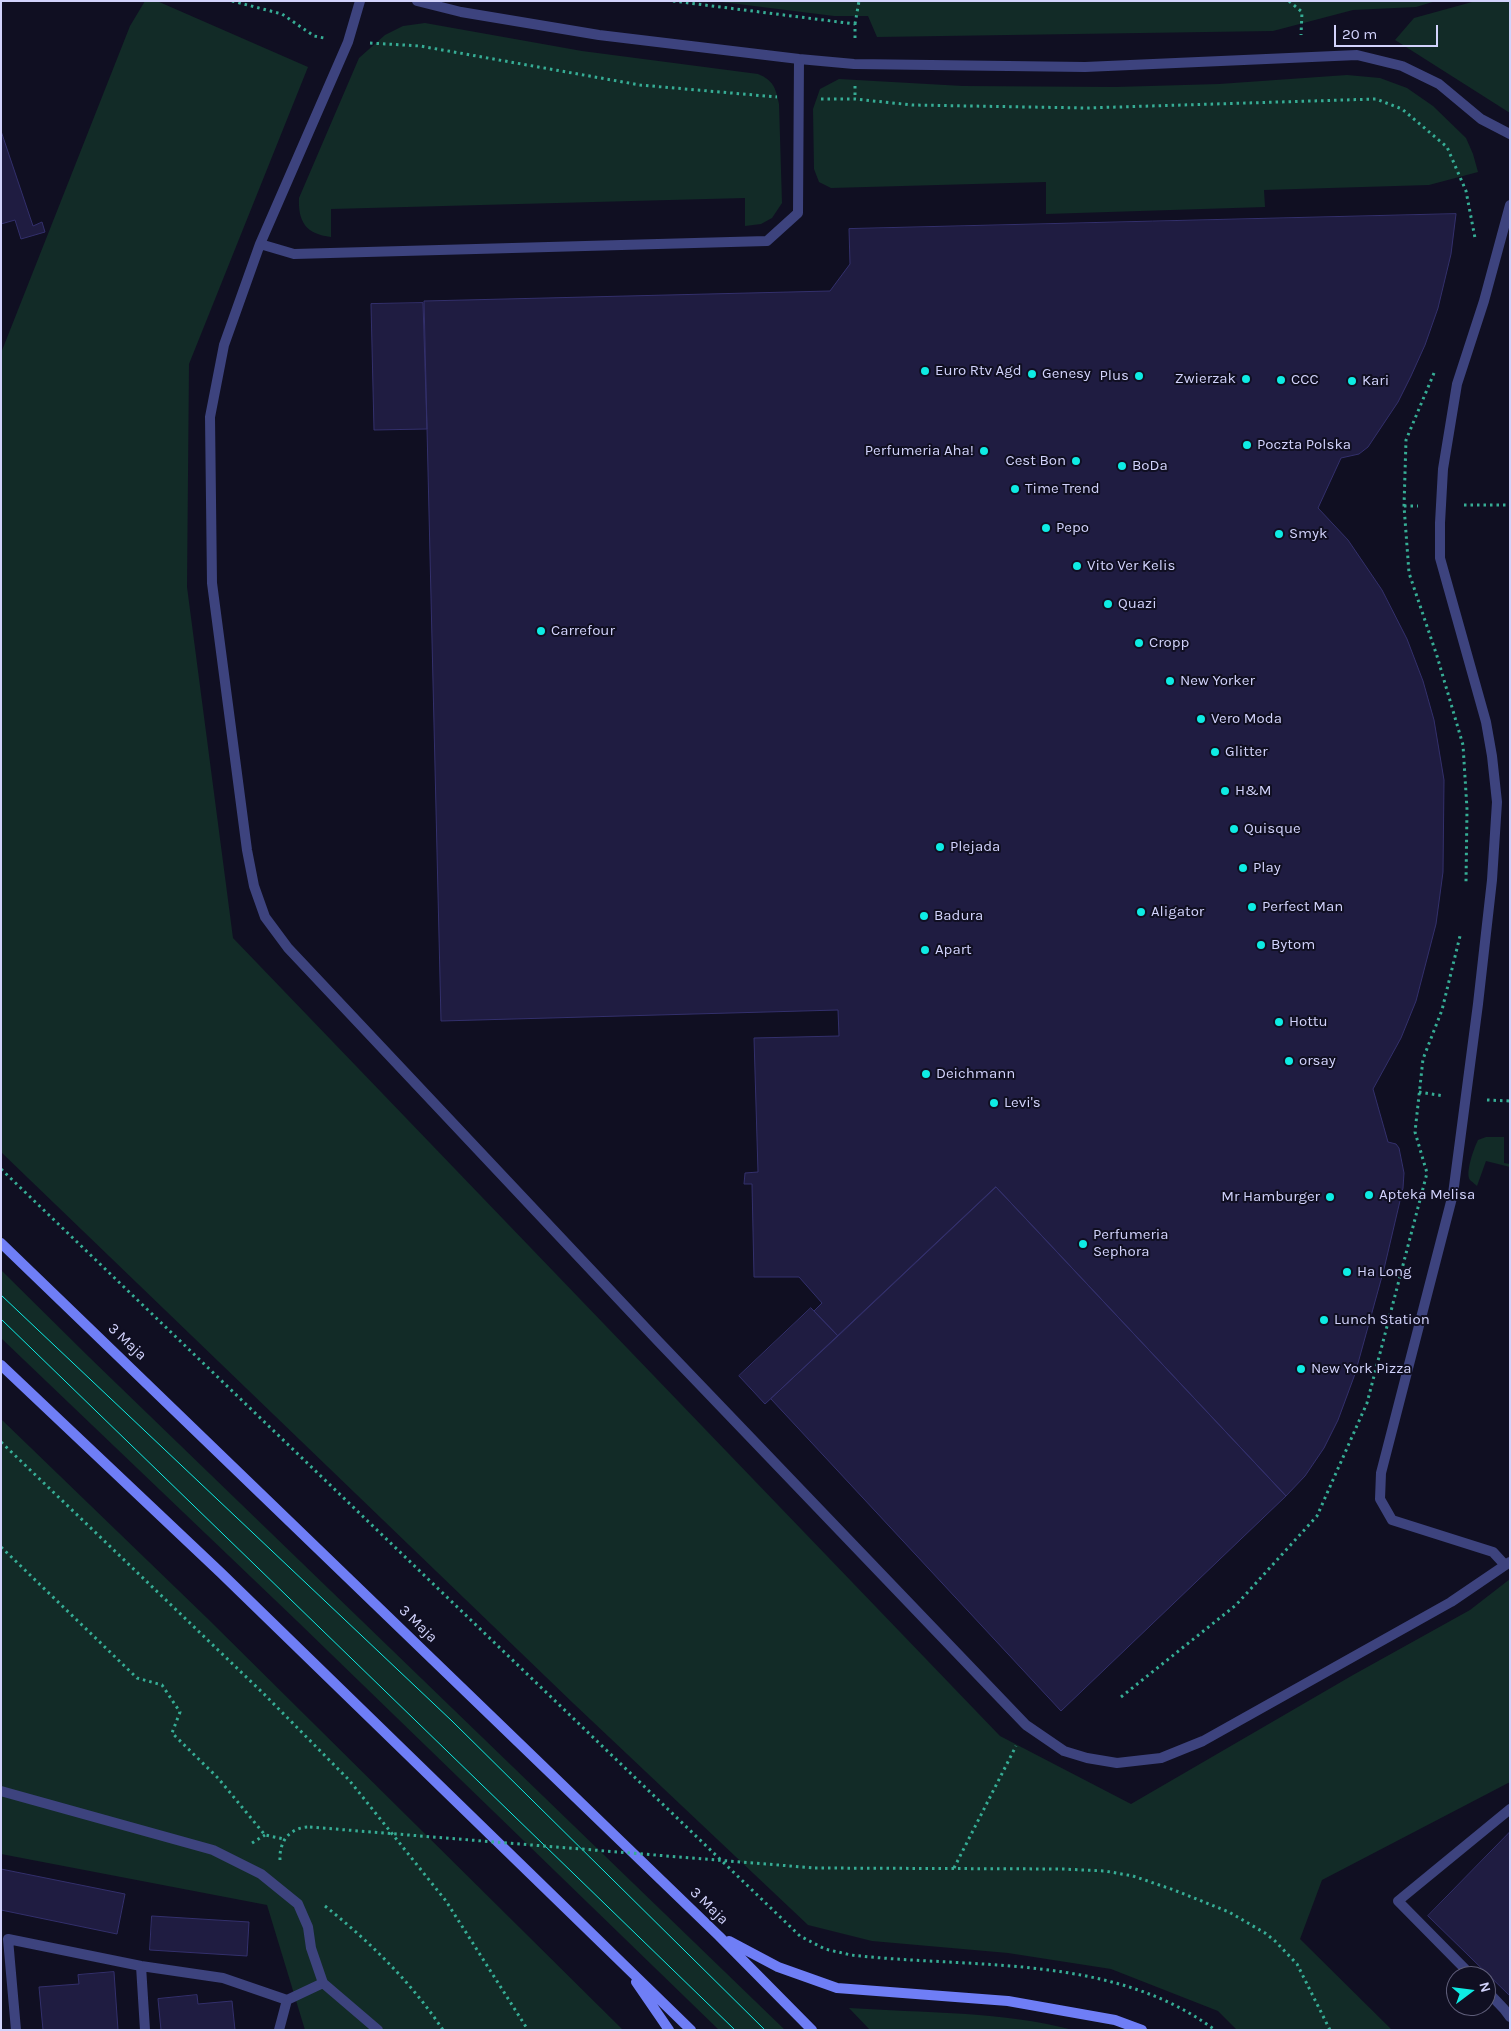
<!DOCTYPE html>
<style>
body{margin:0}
#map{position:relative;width:1511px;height:2031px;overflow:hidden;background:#100f22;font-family:Karla,sans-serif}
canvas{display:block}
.frame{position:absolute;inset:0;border:2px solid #d2d3fc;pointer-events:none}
.north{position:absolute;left:1446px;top:1966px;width:50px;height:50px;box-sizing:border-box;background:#100f22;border:1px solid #5e5d79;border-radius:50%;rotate:75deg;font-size:14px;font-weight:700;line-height:20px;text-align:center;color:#d2d3fc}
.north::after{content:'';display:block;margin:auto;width:18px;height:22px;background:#0eece4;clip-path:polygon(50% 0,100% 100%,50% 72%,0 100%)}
.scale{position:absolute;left:1334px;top:25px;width:104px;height:22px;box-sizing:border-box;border:2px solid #d2d3fc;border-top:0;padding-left:6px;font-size:15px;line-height:18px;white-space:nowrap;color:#d2d3fc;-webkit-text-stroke:4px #100f22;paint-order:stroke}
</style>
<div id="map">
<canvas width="1511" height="2031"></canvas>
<div class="frame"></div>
<div class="north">N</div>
<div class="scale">20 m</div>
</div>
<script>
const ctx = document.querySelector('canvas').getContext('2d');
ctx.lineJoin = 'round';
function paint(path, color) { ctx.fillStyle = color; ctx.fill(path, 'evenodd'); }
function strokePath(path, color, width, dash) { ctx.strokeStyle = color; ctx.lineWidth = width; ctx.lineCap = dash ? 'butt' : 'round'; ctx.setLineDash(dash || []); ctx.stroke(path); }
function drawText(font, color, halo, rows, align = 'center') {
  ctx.font = font + ' Karla,sans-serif'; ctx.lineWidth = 4; ctx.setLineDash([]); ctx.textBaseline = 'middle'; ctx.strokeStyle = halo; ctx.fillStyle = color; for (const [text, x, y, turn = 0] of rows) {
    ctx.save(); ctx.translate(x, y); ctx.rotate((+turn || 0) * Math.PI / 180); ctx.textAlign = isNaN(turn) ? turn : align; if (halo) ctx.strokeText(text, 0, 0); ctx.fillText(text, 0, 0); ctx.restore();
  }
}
paint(new Path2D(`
 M145 1H157L308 67 189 364 187 587 233 938 1000 1736 1131 1804 1353 1675 1470 1610 1510 1579V1782L1322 1880 1300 1939 1392 2030H1237L1218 2011 1111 1969 1008 1953 872 1941 808 1925 573 1703 1 1152V353L130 26Z
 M714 1H1436L1416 7 1353 10 1273 31 877 37 868 16H834Z
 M1510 1V113L1395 40 1414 18 1472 2Z
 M425 23 582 51 758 74C773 80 776 88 779 104L782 203 772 218 761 224 745 226V198L331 209V237C306 234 298 222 299 198L359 58 385 35 403 26Z
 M1347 75 1380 78 1407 88 1433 106 1466 138 1473 154 1478 172 1429 185 1264 190 1265 207 1046 214V182L831 188 819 182 814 169 813 109 820 89 839 79 963 86 1115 87 1219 84Z
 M1486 1137H1504V1163L1510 1164V1167L1486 1161 1477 1186C1476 1185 1471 1181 1470 1180 1465 1173 1474 1148 1478 1140Z
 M1 1270 89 1357 785 2030H719L297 1621 1 1338Z
 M1 1419 207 1618 623 2030H305L267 1905 1 1854Z
 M849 2008C923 2013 1001 2011 1073 2030H870Z`), '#122b27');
const building = new Path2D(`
 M1 131 33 226 42 222 45 232 21 239 15 220 1 224Z
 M1456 214 1451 254 1438 308 1425 345 1411 376 1398 402 1368 447 1359 454 1341 458 1318 508 1348 540 1382 590 1407 639 1423 681 1434 720 1444 780 1443 872 1436 924 1416 1001 1401 1038 1373 1089 1388 1142 1396 1144 1399 1148 1404 1173 1403 1188 1384 1269 1355 1374 1338 1420 1324 1448 1305 1476 1286 1496 996 1187 838 1336 814 1311 822 1303 799 1277H754L752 1184H744L745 1173 758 1172 754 1038 839 1036 838 1010 441 1021 424 301 830 291 850 264 849 229Z
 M423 303 427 429 374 430 371 304Z
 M996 1187 1286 1496 1061 1711 771 1399Z
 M811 1308 838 1336 765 1404 739 1376Z
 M1510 1832V1996L1428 1916Z
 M1 1869 125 1894 117 1934 1 1910Z
 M152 1916 249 1922 247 1956 150 1950Z
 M114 1972 118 2030H43L39 1987 79 1984 78 1975Z
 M197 1995 198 2004 232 2001 235 2030H161L158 1999Z`);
paint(building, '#1f1c41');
strokePath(building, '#33306c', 1);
strokePath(new Path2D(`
 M232 1 282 14 314 36 324 38
 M673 1 855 24V42
 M1289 1 1302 12 1301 35
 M855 24 859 1
 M370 43 420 46 640 85 777 97
 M855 86V99
 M821 99H855L912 105 1086 108 1376 99 1402 109 1447 147 1466 191 1475 238
 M1434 373 1406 440 1404 506 1409 573 1437 656 1463 745 1467 809 1466 882
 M1464 505H1510
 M1404 506H1418
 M1419 1092 1444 1096
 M1487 1100 1510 1101
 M1 1169 800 1936 825 1949 851 1955C972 1969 1112 1953 1215 2030
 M1 1442 263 1693 349 1780 446 1901 528 2030
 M1 1547 137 1678 162 1685 180 1712 172 1733 218 1778 265 1835 284 1839
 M1121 1697 1236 1605 1317 1516 1367 1403 1427 1173 1415 1132 1423 1059 1442 1010 1460 936
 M252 1843 265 1835
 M280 1860C279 1841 290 1827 310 1827
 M815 1868 1062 1869 1105 1871 1133 1876 1174 1890 1229 1912 1265 1933 1275 1941 1297 1964 1330 2030
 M954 1868 1016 1746
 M325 1906C370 1942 411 1982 443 2030`), '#36ad95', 3, [2.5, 4]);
strokePath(new Path2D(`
 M360 1 348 42 260 244 224 345 210 417 212 583 247 850 254 886 265 917 288 948 658 1341 1026 1725 1064 1751 1087 1758 1117 1763 1161 1758 1203 1741 1451 1602 1510 1562
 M417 1 461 12 599 35 799 59 854 64 1085 67 1357 55 1402 66 1439 84 1481 119 1510 134
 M260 244 294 254 767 241 798 213 799 59
 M1505 1565 1493 1552 1392 1520 1380 1499 1381 1473 1453 1194 1478 1004 1492 880 1497 802 1492 756 1486 722 1440 558V523L1443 469 1457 384 1484 301 1510 205
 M1 1791 213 1850 261 1874 298 1904 308 1927 311 1948 323 1983 287 2000 223 1978 141 1966 8 1939 16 2030
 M141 1966 145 2030
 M1472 1976 1398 1901 1510 1809
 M323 1983 378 2030
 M1486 1990 1504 2009 1510 2017
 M279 2030 287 2000`), '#3d437e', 10);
strokePath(new Path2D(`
 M1 1243 719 1936 812 2030
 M1 1365 221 1573 691 2030
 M729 1941 778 1967 837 1988 1008 2001 1115 2020 1142 2030
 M636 1982 669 2030`), '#6f7ef6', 10);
strokePath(new Path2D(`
 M1 1295 452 1721 765 2030
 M1 1319 735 2030`), '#0eece4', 1);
strokePath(new Path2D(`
 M310 1827 815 1868`), '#36ad95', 3, [2.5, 4]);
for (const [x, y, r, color] of [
 [925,371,5,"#0eece4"],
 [1032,374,5,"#0eece4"],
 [1139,376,5,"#0eece4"],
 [1246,379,5,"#0eece4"],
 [1281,380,5,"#0eece4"],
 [1352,381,5,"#0eece4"],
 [1247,445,5,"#0eece4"],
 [984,451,5,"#0eece4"],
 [1076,461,5,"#0eece4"],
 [1122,466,5,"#0eece4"],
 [1015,489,5,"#0eece4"],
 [1046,528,5,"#0eece4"],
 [1279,534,5,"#0eece4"],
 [1077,566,5,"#0eece4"],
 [1108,604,5,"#0eece4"],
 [541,631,5,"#0eece4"],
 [1139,643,5,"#0eece4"],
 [1170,681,5,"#0eece4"],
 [1201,719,5,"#0eece4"],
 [1215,752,5,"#0eece4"],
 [1225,791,5,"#0eece4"],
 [1234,829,5,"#0eece4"],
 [940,847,5,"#0eece4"],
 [1243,868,5,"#0eece4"],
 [1252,907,5,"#0eece4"],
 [1141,912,5,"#0eece4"],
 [924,916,5,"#0eece4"],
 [1261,945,5,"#0eece4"],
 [925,950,5,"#0eece4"],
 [1279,1022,5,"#0eece4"],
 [1289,1061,5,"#0eece4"],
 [926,1074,5,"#0eece4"],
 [994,1103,5,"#0eece4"],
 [1369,1195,5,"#0eece4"],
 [1330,1197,5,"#0eece4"],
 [1083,1244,5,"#0eece4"],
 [1347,1272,5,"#0eece4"],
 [1324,1320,5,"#0eece4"],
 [1301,1369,5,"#0eece4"]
]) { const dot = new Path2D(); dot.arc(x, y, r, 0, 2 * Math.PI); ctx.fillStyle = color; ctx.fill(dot); strokePath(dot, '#100f22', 2); }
drawText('15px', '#d2d3fc', '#100f22', [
 ["Euro Rtv Agd",935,371],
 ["Genesy",1042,374],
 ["Plus",1129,376,"right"],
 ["Zwierzak",1236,379,"right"],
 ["CCC",1291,380],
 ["Kari",1362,381],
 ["Poczta Polska",1257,445],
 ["Perfumeria Aha!",974,451,"right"],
 ["Cest Bon",1066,461,"right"],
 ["BoDa",1132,466],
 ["Time Trend",1025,489],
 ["Pepo",1056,528],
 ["Smyk",1289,534],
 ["Vito Ver Kelis",1087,566],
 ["Quazi",1118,604],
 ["Carrefour",551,631],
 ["Cropp",1149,643],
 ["New Yorker",1180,681],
 ["Vero Moda",1211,719],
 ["Glitter",1225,752],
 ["H&M",1235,791],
 ["Quisque",1244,829],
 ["Plejada",950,847],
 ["Play",1253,868],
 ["Perfect Man",1262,907],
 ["Aligator",1151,912],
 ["Badura",934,916],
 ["Bytom",1271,945],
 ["Apart",935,950],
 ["Hottu",1289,1022],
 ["orsay",1299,1061],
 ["Deichmann",936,1074],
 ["Levi's",1004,1103],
 ["Apteka Melisa",1379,1195],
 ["Mr Hamburger",1320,1197,"right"],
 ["Perfumeria",1093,1235],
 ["Sephora",1093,1252],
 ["Ha Long",1357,1272],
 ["Lunch Station",1334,1320],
 ["New York Pizza",1311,1369]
], 'left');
drawText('15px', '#d2d3fc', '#100f22', [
 ["3 Maja",127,1342,43],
 ["3 Maja",418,1624,44],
 ["3 Maja",709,1906,44]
]);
</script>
